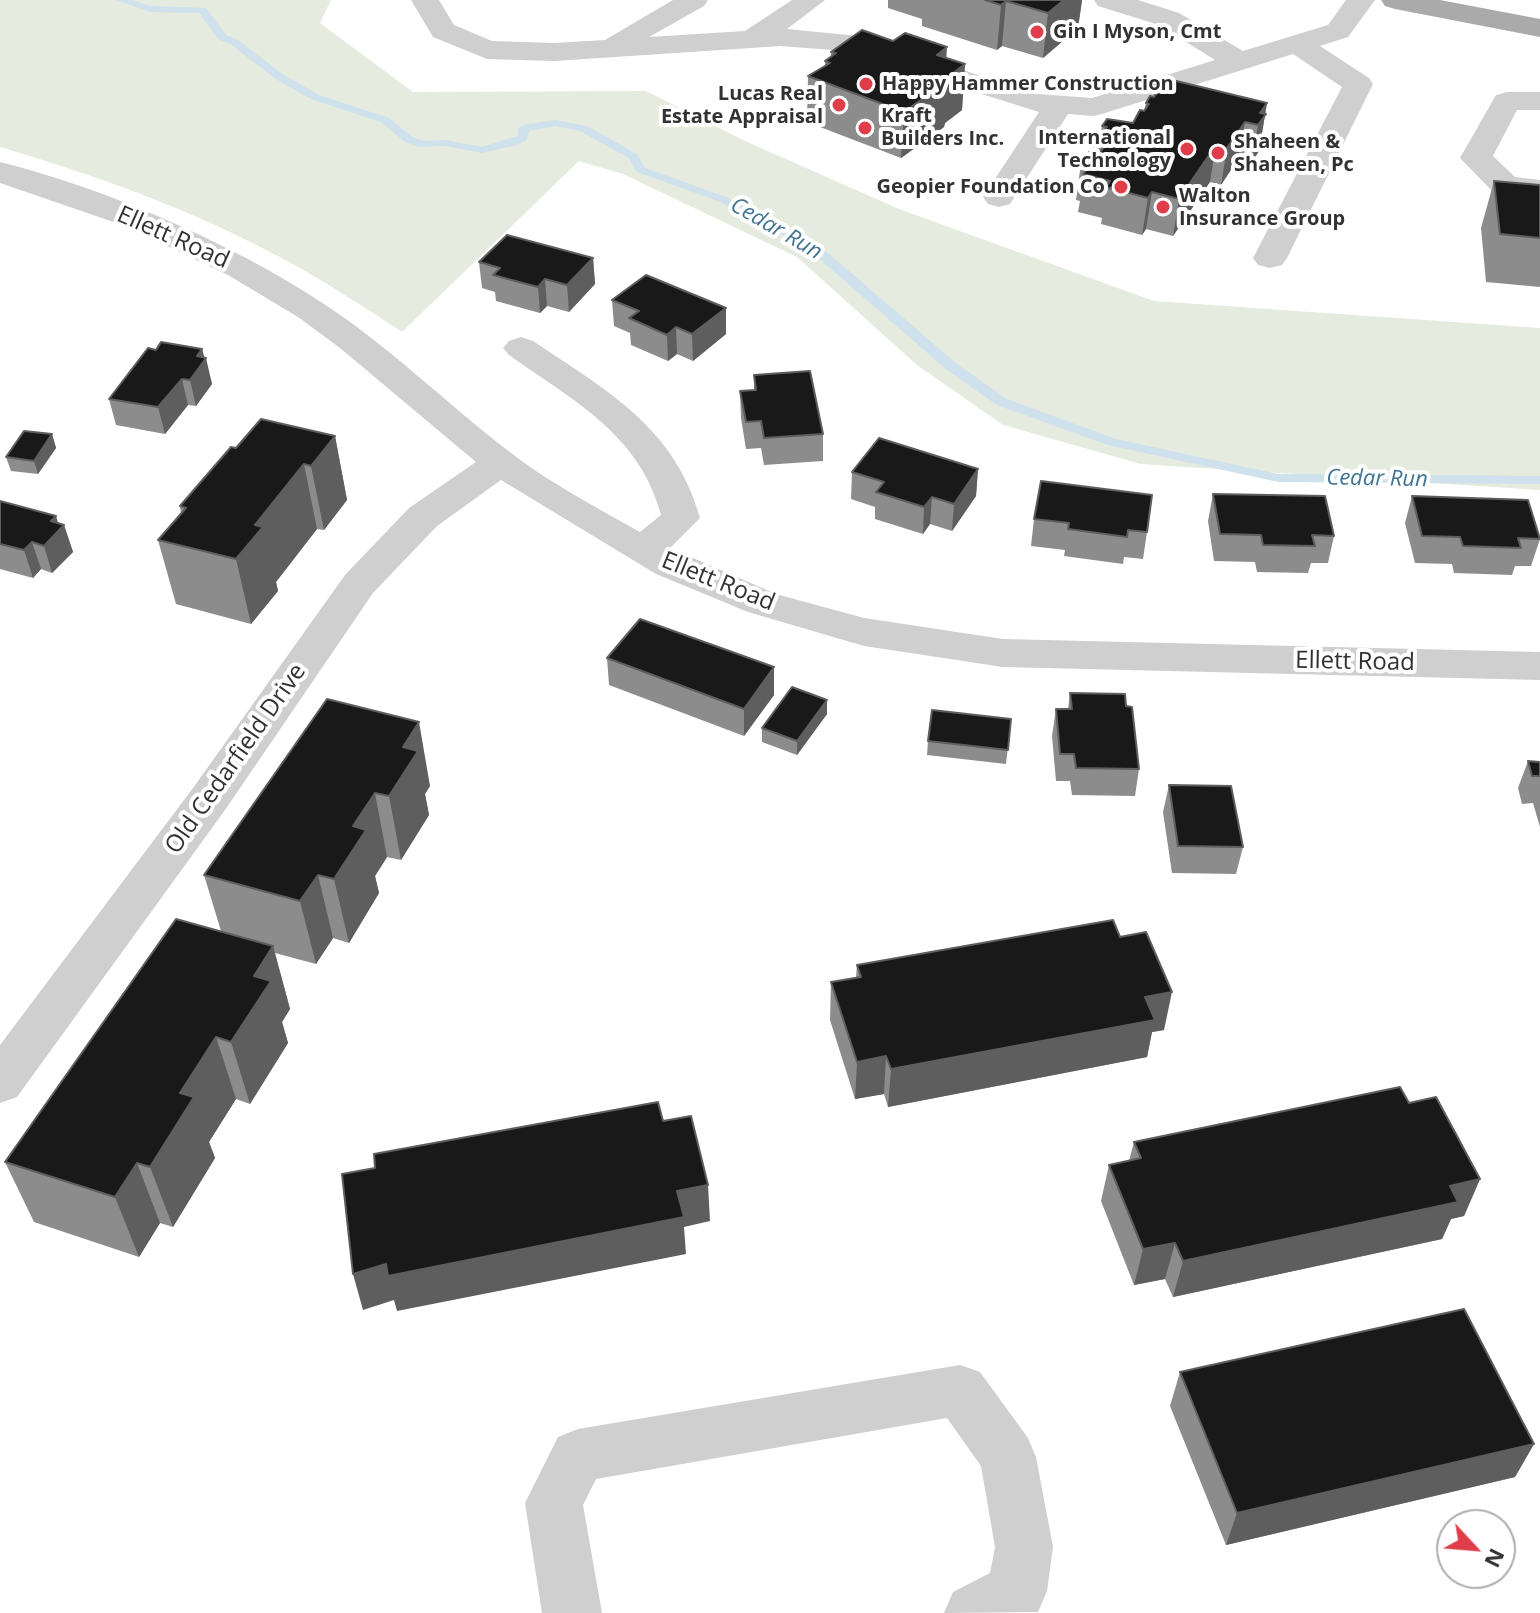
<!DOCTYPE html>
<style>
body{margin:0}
#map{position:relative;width:1540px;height:1613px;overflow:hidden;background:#fff;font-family:"Open Sans",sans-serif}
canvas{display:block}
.north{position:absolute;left:1436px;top:1509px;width:80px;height:80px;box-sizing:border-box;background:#fff;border:2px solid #adadad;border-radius:50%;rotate:116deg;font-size:22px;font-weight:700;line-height:32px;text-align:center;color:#323232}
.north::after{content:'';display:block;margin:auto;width:28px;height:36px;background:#e03d4a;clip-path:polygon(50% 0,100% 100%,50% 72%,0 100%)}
</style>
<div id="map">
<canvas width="1540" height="1613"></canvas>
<div class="north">N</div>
</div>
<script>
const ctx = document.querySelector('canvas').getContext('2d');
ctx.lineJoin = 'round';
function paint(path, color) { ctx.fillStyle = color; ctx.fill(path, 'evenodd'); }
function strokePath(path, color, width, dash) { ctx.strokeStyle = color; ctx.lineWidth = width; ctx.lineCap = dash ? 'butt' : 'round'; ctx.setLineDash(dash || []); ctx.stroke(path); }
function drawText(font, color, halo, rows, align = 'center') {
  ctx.font = font + ' "Open Sans",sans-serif'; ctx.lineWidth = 8; ctx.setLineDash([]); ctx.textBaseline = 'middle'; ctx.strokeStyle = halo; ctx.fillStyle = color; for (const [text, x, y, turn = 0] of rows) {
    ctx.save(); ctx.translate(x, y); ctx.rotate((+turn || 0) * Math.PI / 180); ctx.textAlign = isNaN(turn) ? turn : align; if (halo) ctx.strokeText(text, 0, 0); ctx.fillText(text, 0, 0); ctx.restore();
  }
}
paint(new Path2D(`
 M0 0H331L320 23 413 92 646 91 743 140 899 209 1154 301 1540 328V490L1141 464 1003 425 917 365 797 257 623 174 579 161 402 332C359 304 317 276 272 253 187 208 92 174 0 147Z`), '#e5ebde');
paint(new Path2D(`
 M116 0H132L151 6 206 8 226 35 238 40 284 75 319 95 389 118 412 137 424 141 445 140 482 147 518 136V128L524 125 555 120 587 126 637 154 645 168 726 197 814 241 957 364 1007 399 1116 439 1278 474 1540 476V484L1278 482 1108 445 997 405 947 370 806 247 718 201 637 172 629 158 580 131 555 126 529 131 527 140 517 145 482 153 445 146 419 147 404 141 381 122 311 99 276 79 230 44 218 39 199 13 150 12Z`), '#cee1ec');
paint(new Path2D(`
 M411 0H439L454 25 492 41 554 43 605 40 673 0H708L704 6 649 37 745 31 792 0H825L787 29 858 36 1037 94 1092 98 1215 60 1159 25 1098 6 1094 0H1138L1179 13 1243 51 1328 25 1346 0H1375L1348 37 1320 46 1369 78 1373 84 1287 258 1282 265 1270 268 1258 265 1253 258 1342 87 1293 54 1105 113 1094 116 1068 114 1010 204 999 207 988 204 983 197 1039 112 845 51 781 46 554 61 487 59 433 37Z
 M1507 92H1540V110H1517L1493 156 1515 177 1540 180V200L1494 193 1460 158 1496 95Z
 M0 162C107 189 229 242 321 302 389 346 447 404 511 453 550 483 597 508 640 532L661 515C640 434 572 400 509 355L503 348 509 341 521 337 533 341C606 390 675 427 700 518L670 548 776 594 864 618 1003 639 1540 652V680L1003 667 864 646 748 612 656 574 501 480 437 526 373 593 225 810 17 1097 0 1103V1045L193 788 345 575 409 508 476 462 340 348 298 317 228 275 125 226 0 183Z
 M960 1365 980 1372 1028 1438 1036 1457 1053 1547 1047 1591 1038 1612 944 1613 953 1592 990 1573 995 1547 981 1466 947 1418 596 1479 583 1505 602 1613H542L525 1503 558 1437 578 1429Z`), '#cfcfcf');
paint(new Path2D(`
 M1381 0H1440L1540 19V37L1395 9 1385 6Z`), '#aaa');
paint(new Path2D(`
 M888 0H1082L1078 28 1043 58 1002 46 997 50 922 26V19L888 8Z
 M831 52 946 58 965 64 962 110 945 123 944 127 901 158 807 122 808 76 825 66V61L831 56Z
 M1154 92 1267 103 1259 151 1252 162 1238 159 1221 185 1210 182 1173 236 1146 229 1142 235 1101 224 1102 218 1078 212 1080 201 1076 200 1081 163 1091 153 1092 142 1101 132 1102 126 1133 123 1144 111 1146 103 1153 97Z
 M1494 181 1540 185V287L1486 282 1481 228Z
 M593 258 595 284 569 312 547 306 540 313 496 301 495 292 482 288 479 262Z
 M612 300 726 334 693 361 677 354 668 361 631 345 630 333 614 326Z
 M202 349 212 384 196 406 188 405 165 434 116 425 109 399 156 350Z
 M754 375 823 434V461L764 465 761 448 746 449 741 418 740 391 754 390Z
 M52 434 56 448 38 474 11 471 6 457Z
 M335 436 347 500 324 530 317 529 276 582 278 591 251 624 176 604 158 540 181 513 180 506 236 448Z
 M978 469 976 496 952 531 930 524 923 534 875 519V507L851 499 852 472Z
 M1213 494 1334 536 1328 563H1311L1308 573 1257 572 1255 562 1214 561 1208 521Z
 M1412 496 1540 539 1531 566H1515L1512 575 1454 573 1452 564 1415 563 1405 523Z
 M0 501 64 525 73 552 52 573 41 569 33 578 0 569Z
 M1034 519 1147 532 1143 559 1124 557 1123 564 1064 556 1065 550 1031 546Z
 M607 658 774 695 744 736 609 685Z
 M1070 693 1126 706 1139 769 1135 796 1072 795 1070 781H1056L1052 736 1056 709H1068Z
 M327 699 430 786 425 794 429 815 401 860 387 857 375 876 379 893 349 943 333 938 316 964 275 953 290 1009 282 1022 288 1043 250 1104 236 1099 209 1142 215 1158 173 1227 160 1223 139 1257 34 1222 5 1162 221 931 204 875Z
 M827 700V714L797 755 762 742V728Z
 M1011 719 1006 764 927 755 928 741Z
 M1528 761 1540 762V827L1533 803 1522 804 1518 788Z
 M1169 785 1243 847 1236 874 1172 873 1163 812Z
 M857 965 1164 1030 1152 1032 1147 1057 888 1107 884 1094 855 1099 830 1020 831 982 856 977Z
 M1409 1103 1480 1179 1464 1216 1451 1219 1442 1239 1173 1297 1165 1279 1134 1285 1101 1201 1109 1165 1129 1161 1134 1142Z
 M1180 1372 1534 1444 1515 1477 1226 1545 1170 1406Z`), '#8c8c8c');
paint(new Path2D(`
 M1064 0H1082L1078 28 1043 58 1048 13Z
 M1006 1 1002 46 997 50 1001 5Z
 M947 47 945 79 965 64 962 110 945 123 944 127 901 158 904 112 937 55Z
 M1267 103 1259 151 1252 162 1260 113Z
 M1245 122 1238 159 1221 185 1227 148Z
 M1216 145 1210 182 1173 236 1179 199Z
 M1152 192 1146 229 1142 235 1148 198Z
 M593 258 595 284 569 312 567 285Z
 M545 279 547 306 540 313 538 287Z
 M726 308V334L693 361 692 334Z
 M676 327 677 354 668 361 667 335Z
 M202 349 205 360 206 358 212 384 196 406 190 380 197 356Z
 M182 379 188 405 165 434 158 407Z
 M52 434 56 448 38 474 34 461Z
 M335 436 347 500 324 530 311 466Z
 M304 464 317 529 276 582 278 591 251 624 236 559 255 525Z
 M978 469 976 496 952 531 954 504Z
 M932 497 930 524 923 534 924 507Z
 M56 516 60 529 64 525 73 552 52 573 44 546 51 521Z
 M32 542 41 569 33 578 24 550Z
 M774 667V695L744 736V709Z
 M827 700V714L797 755V741Z
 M419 722 430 786 425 794 429 815 401 860 389 796 403 747Z
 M375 793 387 857 375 876 379 893 349 943 334 879 353 826Z
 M318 875 333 938 316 964 300 901Z
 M273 946 290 1009 282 1022 288 1043 250 1104 231 1042 254 976Z
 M1172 992 1164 1030 1152 1032 1147 1057 888 1107 891 1069 1145 997Z
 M216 1037 236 1099 209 1142 215 1158 173 1227 150 1167 180 1093Z
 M886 1056 884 1094 855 1099 857 1062Z
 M137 1163 160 1223 139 1257 115 1197Z
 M1480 1179 1464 1216 1451 1219 1442 1239 1173 1297 1183 1261 1450 1186Z
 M708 1185 710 1221 684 1227 686 1254 397 1311 394 1300 363 1310 353 1274 386 1264 677 1191Z
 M1175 1243 1165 1279 1134 1285 1143 1249Z
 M1534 1444 1515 1477 1226 1545 1237 1513Z`), '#5e5e5e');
const building = new Path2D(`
 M985 0H1064L1048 13 1006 1 1001 5Z
 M862 30 893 41 905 33 947 47 937 55 965 64 944 80 947 81 904 112 808 76 830 63 825 61 836 53 831 52Z
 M1164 78 1267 103 1260 113 1266 114 1258 125 1245 122 1227 148 1216 145 1179 199 1152 192 1148 198 1106 187 1110 181 1083 174 1090 165 1081 163 1089 152 1098 155 1104 147 1092 142 1107 127 1102 126 1107 119 1133 123 1140 110 1144 111 1149 104 1146 103 1150 96 1154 97 1157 93 1154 92Z
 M1494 181 1540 185V238L1500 234Z
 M507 235 593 258 567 285 545 279 538 287 493 275 500 268 479 262Z
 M646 275 726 308 692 334 676 327 667 335 629 318 639 311 612 300Z
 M161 342 202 349 197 356 206 358 190 380 182 379 158 407 109 399 148 348 156 350Z
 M810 371 823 434 764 438 761 421 746 422 740 391 756 390 754 375Z
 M261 419 335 436 311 466 304 464 255 525 263 527 236 559 158 540 186 508 180 506 231 447 236 448Z
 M24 431 52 434 34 461 6 457Z
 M879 438 978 469 954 504 932 497 924 507 876 492 884 482 852 472Z
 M1041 481 1152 495 1147 532 1128 530 1127 537 1068 529 1069 523 1034 519Z
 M1213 494 1325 496 1334 536 1312 535 1315 546 1263 545 1261 535 1220 534Z
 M1412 496 1528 500 1540 539 1518 538 1521 548 1463 546 1460 537 1422 536Z
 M0 501 56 516 51 521 64 525 44 546 32 542 24 550 0 544Z
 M640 619 774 667 744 709 607 658Z
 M792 687 827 700 797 741 762 728Z
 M1070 693 1125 694 1126 706 1132 707 1139 769 1076 768 1074 754H1060L1056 709H1072Z
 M327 699 419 722 403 747 418 751 389 796 375 793 353 826 366 830 334 879 318 875 300 901 204 875Z
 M932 710 1011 719 1008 750 928 741Z
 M1528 761 1540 762V776H1532Z
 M1169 785 1231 786 1243 847 1178 846Z
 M176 919 273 946 254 976 271 981 231 1042 216 1037 180 1093 194 1097 150 1167 137 1163 115 1197 5 1162Z
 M1113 920 1120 937 1146 932 1172 992 1145 997 1155 1020 891 1069 886 1056 857 1062 831 982 861 977 857 965Z
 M1400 1087 1409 1103 1436 1097 1480 1179 1450 1186 1458 1202 1183 1261 1175 1243 1143 1249 1109 1165 1141 1158 1134 1142Z
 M658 1102 663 1121 691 1116 708 1185 677 1191 684 1217 388 1276 386 1264 353 1274 342 1174 375 1168 374 1154Z
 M1464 1309 1534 1444 1237 1513 1180 1372Z`);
paint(building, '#191919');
strokePath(building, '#5e5e5e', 2);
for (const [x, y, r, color] of [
 [1037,32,8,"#e03d4a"],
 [866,84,8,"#e03d4a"],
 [839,105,8,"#e03d4a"],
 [865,128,8,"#e03d4a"],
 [1187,149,8,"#e03d4a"],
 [1218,153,8,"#e03d4a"],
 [1121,187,8,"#e03d4a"],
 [1163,207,8,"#e03d4a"]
]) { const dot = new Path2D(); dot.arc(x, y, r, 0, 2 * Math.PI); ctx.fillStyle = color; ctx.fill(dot); strokePath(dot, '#fff', 3); }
drawText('bold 20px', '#323232', '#fff', [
 ["Gin I Myson, Cmt",1053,32],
 ["Happy Hammer Construction",882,84],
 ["Lucas Real",823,94,"right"],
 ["Estate Appraisal",823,117,"right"],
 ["Kraft",881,116],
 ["Builders Inc.",881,139],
 ["International",1171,138,"right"],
 ["Technology",1171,161,"right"],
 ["Shaheen &",1234,142],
 ["Shaheen, Pc",1234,165],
 ["Geopier Foundation Co",1105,187,"right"],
 ["Walton",1179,196],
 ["Insurance Group",1179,219]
], 'left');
drawText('italic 22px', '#417492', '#fff', [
 ["Cedar Run",776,229,30],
 ["Cedar Run",1377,479,1]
]);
drawText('24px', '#323232', '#fff', [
 ["Ellett Road",173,238,24],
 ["Ellett Road",718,582,22],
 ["Ellett Road",1355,662,1],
 ["Old Cedarfield Drive",236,759,-55]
]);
</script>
